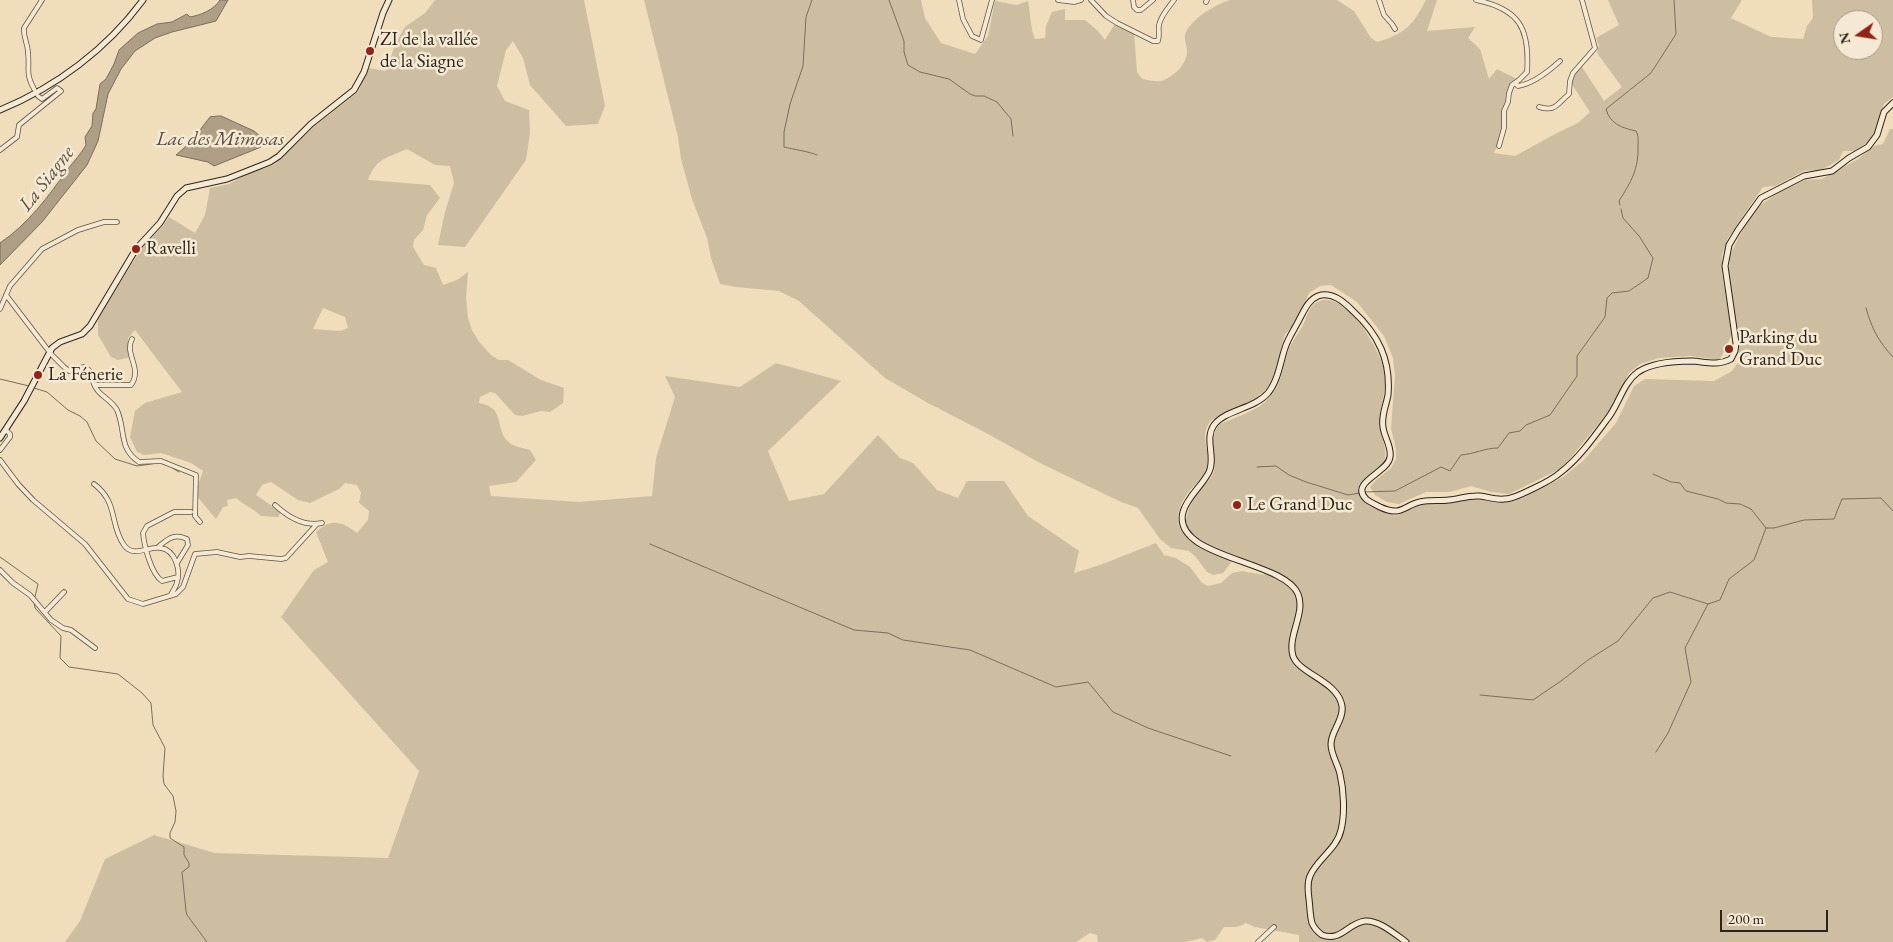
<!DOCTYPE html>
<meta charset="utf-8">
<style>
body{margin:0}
#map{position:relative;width:1893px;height:942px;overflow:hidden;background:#efddbc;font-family:"EB Garamond",serif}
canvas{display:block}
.north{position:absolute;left:1833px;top:10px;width:50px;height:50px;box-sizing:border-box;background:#f5e9d3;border:1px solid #a59b89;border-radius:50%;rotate:257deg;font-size:14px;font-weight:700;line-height:20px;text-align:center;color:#2d251b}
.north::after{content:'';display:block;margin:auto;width:18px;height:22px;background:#8f2418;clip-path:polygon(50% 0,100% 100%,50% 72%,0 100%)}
.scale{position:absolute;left:1720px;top:910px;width:108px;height:22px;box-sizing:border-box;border:2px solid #2d251b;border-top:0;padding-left:6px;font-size:15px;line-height:18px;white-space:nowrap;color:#2d251b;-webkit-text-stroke:4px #f5e9d3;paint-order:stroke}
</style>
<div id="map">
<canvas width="1893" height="942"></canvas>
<div class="north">N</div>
<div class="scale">200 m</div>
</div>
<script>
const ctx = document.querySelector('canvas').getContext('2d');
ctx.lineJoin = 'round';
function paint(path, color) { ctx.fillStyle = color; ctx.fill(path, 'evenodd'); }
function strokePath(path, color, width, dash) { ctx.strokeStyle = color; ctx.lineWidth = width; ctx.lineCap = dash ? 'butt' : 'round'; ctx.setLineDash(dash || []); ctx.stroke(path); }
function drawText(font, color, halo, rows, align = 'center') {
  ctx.font = font + ' "EB Garamond",serif'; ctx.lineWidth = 5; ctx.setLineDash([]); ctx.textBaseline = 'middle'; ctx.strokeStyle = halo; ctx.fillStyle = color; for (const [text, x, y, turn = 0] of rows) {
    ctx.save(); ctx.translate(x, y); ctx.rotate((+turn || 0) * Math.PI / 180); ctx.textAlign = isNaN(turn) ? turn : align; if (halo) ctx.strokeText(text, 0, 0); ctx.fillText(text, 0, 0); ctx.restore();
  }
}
paint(new Path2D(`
 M435 0H584L605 106 598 124 566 126 530 85 523 58 513 41 506 50 497 86 505 101 529 110 530 133 526 160 465 247 438 245 445 212 454 183 450 166 435 165 407 149C387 158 376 158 368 180L430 185 440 198 427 215 423 230 414 240 413 247 424 265 436 268 443 285 457 280 468 272 466 298 468 318 472 330 480 343 491 355 499 360H508L541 380 564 388 563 403 550 412 541 411 522 416 515 415 495 393 490 392 480 397 479 403C508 408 492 430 511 444 516 447 524 448 530 450L536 460 516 482 489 486 491 496 579 502 652 496 656 458 675 397 665 376 740 387 776 363 841 381 768 451 789 501 824 494 878 435 900 458 913 463 937 490 958 498 967 481H1004L1028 516 1079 551 1074 573 1100 565 1156 543 1164 555 1176 558 1190 567 1202 583 1208 586 1221 583 1232 573 1242 571 1264 575 1269 570 1199 542 1186 529C1185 509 1194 498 1206 483 1208 481 1212 477 1213 474 1219 459 1206 440 1220 424 1236 417 1258 411 1270 397 1283 383 1282 365 1289 348 1293 340 1299 333 1303 325 1308 315 1309 303 1323 300 1347 295 1375 343 1382 363 1384 369 1384 376 1385 382 1385 397 1378 412 1380 427 1381 437 1387 447 1385 457 1383 470 1368 476 1360 484 1360 489 1359 493 1360 497 1365 507 1387 513 1397 516L1418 504H1442L1469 499 1511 502 1525 497 1563 477 1583 461 1616 423 1634 386 1645 379 1714 381 1732 371 1740 360 1729 273 1730 255 1748 219 1759 206 1778 193 1805 180 1822 179 1858 159 1874 146 1883 144 1890 129H1893V942H1299V935L1255 927 1246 923 1237 927H1224L1215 940 1207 942 1202 938 1185 942H1098L1097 935 1090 933 1076 942H65L80 921 105 859 154 835 215 853 388 858 419 771 281 617 314 570 328 562 316 532C331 518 342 521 357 533L368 520 369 511 359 503 361 493 357 485 345 483 339 489 310 503 298 500 271 482 262 485 256 495 281 512 278 517 261 516C253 508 244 505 236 498L227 500 228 506 223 507 216 519 195 494 203 471 191 463 161 453 144 455 137 452 130 437 135 411 145 403 182 392 135 330 128 338 131 357 118 360 111 357 98 335V318L143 246 163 226 169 217 195 233 205 215 210 188 229 184 247 174 274 165 316 125 358 92 368 68 386 71 395 45 405 27 425 13ZM323 308 345 317 348 328 340 331 313 329Z
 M644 0H921L925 18 941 43 975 54 988 36 995 1 1017 5 1028 1C1031 15 1030 27 1035 39L1045 38 1046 26 1052 12 1065 9V20H1085L1098 31 1105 40 1114 25 1134 33 1137 72 1142 79C1148 80 1156 82 1161 81 1174 77 1188 63 1187 50 1187 45 1184 40 1185 35 1189 20 1216 4 1230 0H1337L1354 11 1371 38 1377 42C1405 34 1413 25 1426 0H1437L1427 31 1475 27 1468 38 1480 49 1489 79 1497 69 1517 79 1507 93 1503 130 1494 153 1515 156 1557 133 1578 123 1590 112 1571 83 1576 73 1582 67 1604 101 1622 87 1597 53 1599 45 1596 38 1619 25 1608 0H1742L1731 18 1771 37 1803 39 1807 26 1813 18 1812 0H1893V97L1884 104 1876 133 1870 141 1854 151H1843L1839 160 1821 170 1804 171 1775 186 1763 187 1728 238 1722 255V273L1732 334 1720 360 1691 356 1659 358 1640 364 1629 373 1611 409 1562 468 1509 494 1491 492 1471 486 1450 492H1426L1399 504 1387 502 1375 495 1370 487 1376 480 1391 468 1396 459V449L1391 428 1395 376 1393 358 1384 336 1357 302 1331 285 1320 286 1309 293 1297 322 1285 334 1273 380C1263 397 1243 405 1227 413 1221 415 1214 417 1210 422 1199 436 1211 451 1207 467 1205 477 1193 485 1187 494 1159 536 1203 548 1233 560L1223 573 1213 575 1207 572 1195 556 1189 551 1171 548 1160 539 1138 508 1119 501 1040 463 988 434 928 403 885 378 799 301 779 291 736 287 720 284 711 258 707 238 692 199 681 159 678 137ZM1843 20H1873V50H1843Z`), '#cebea1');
const water = new Path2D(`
 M220 0H228L216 21 172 32 155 38 135 51 121 69 108 94 98 141 87 165 42 222 0 265V243C28 224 48 197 68 169 74 161 81 154 86 145L85 137 92 126 93 113 96 109 100 84 106 79 114 64 119 50 138 33 157 24 172 22 187 14 190 17C201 15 214 10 220 0Z
 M221 116 254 131 260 136 261 147 214 166 208 162 176 155 190 143 210 117Z`);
paint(water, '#ad9e85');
strokePath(water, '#7a6e5b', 1);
strokePath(new Path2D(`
 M812 0 806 17 803 66 790 104 784 132V147C792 149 811 152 817 155
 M889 0 904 41V52L908 65 920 72 949 79 970 94 975 96H984L997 102 1011 119 1013 136
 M1620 205 1619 201C1631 182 1639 169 1638 146 1638 140 1639 137 1636 131 1622 128 1610 124 1606 109L1651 73 1676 34 1674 0
 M1866 308C1872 329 1878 341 1893 357
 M0 379 29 386
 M34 388 47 392 68 410 80 416 87 422 96 441 115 459 137 466 158 463
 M171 467 179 472
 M1257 467 1276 466 1289 475 1306 482 1348 495 1360 493
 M1653 474 1671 482 1680 483 1686 491 1718 499 1726 503 1740 504 1751 509 1766 528
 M1364 492 1395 491 1441 467 1450 471 1461 455C1474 454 1485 448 1498 448L1509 433 1520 431 1526 425 1550 415 1577 376V356L1605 317 1607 298 1612 293 1629 291 1648 278 1653 258 1639 236 1623 218 1621 209
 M650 544 854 630 888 633 903 640 970 650 1056 687 1088 682 1113 712 1148 728 1231 756
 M0 557 38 584 35 597
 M34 601 35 608 61 636 60 658 69 667 118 674 142 693 151 703 153 725 165 748 163 776 164 784 173 796 176 811 175 822 170 833V838L184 847V855L189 863V867L182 872 186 911 187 915 207 942
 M1480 695 1533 700 1561 681 1588 660 1618 641 1653 598 1670 592 1708 604 1720 600 1729 579 1754 560 1766 528H1774L1804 520 1834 519 1842 499 1881 498 1893 511
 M1656 752 1668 733 1691 682 1685 648 1708 604`), '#7a6e5b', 1);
const street = new Path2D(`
 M959 0 963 19 972 36 981 40 992 0
 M1058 0 1074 2 1081 0
 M1091 0 1106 16 1117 23 1153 41H1158C1160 35 1158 30 1159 25 1161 15 1169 7 1174 0
 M1133 0 1134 7 1137 10H1141L1153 0
 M1379 0 1384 15 1392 24 1395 29
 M1476 0C1520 9 1530 29 1527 72L1519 80 1512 85 1509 93 1508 102 1504 111V128L1499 146
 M1206 2 1207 0
 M1515 83 1518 86C1532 84 1549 71 1560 61
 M34 89C25 72 30 70 28 53 28 44 23 37 24 28L42 0
 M38 96 42 99 57 88 61 91
 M1539 107C1556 112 1557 104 1569 94L1570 81 1573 73 1595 48 1582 0
 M0 150 17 137 19 125 61 91
 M6 295 51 354 64 367 69 371 84 367 89 370C91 376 93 385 98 391 104 398 112 401 117 410 126 430 118 448 139 462L161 461 196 475 195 516 200 522
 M0 309 10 286 42 249 78 230 104 222H117
 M95 385H131C143 368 124 355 132 339
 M0 450 10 437V434L6 430
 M0 460 18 484 33 500 85 544 128 599 143 604 176 594 183 587 195 554 217 552 240 557 249 556 281 559 286 558 317 524
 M94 484C119 503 109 524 124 545 134 559 149 545 161 548 175 550 181 570 177 582 176 587 173 591 170 596
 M275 505C288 517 304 527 322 523
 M158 547C168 539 174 533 187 539L188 545 177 563
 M0 570 13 583 30 595 51 620 63 628 71 630 95 648
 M178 577 162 581C151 574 144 545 143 533L147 526 174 512H191
 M45 612 64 592
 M1258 942 1274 927`);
const secondary = new Path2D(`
 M0 110C56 87 107 49 143 0
 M0 438 24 401 52 348 60 342 82 334 90 326 136 249 160 223 177 196 186 188 227 179 270 162 279 156 311 124 354 90 364 72 383 13 389 0
 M1406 942C1395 934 1379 920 1365 921 1348 923 1341 942 1322 935 1318 932 1314 928 1312 923 1310 916 1310 907 1309 899 1308 892 1307 883 1310 876 1317 859 1337 849 1341 830 1345 814 1344 791 1340 774 1338 764 1331 755 1331 744 1331 731 1344 720 1342 706 1338 681 1299 674 1293 656 1287 636 1306 613 1298 594 1284 560 1171 558 1183 512 1187 497 1202 486 1209 472 1216 457 1204 439 1214 425 1225 410 1254 409 1268 393 1278 381 1280 363 1285 348 1288 338 1294 330 1299 320 1304 311 1308 300 1318 296 1332 291 1344 302 1353 311 1378 334 1391 360 1388 395 1386 406 1381 416 1383 427 1384 437 1392 447 1390 457 1388 473 1349 482 1366 499 1368 501 1378 506 1380 507 1404 518 1404 503 1425 501 1433 500 1441 501 1449 500 1459 499 1469 495 1480 496 1488 497 1496 500 1504 499 1512 499 1519 495 1526 492 1538 486 1551 481 1561 472 1579 458 1594 437 1608 418 1619 404 1623 383 1638 372 1653 362 1675 361 1692 361 1706 362 1718 366 1731 359L1735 351 1736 343 1725 266 1729 245 1738 230 1761 198 1804 176 1832 171 1849 158 1868 147 1877 135 1884 112 1893 103`);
strokePath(street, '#5e5343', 5.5);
strokePath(secondary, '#2d251b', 7);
strokePath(street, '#f5e9d3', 4);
strokePath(secondary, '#f5e9d3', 5);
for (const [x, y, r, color] of [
 [370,51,5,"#8f2418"],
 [136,249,5,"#8f2418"],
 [1729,349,5,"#8f2418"],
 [38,375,5,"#8f2418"],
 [1237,505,5,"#8f2418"]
]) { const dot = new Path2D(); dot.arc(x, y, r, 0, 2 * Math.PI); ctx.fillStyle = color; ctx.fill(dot); strokePath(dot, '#f5e9d3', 2); }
drawText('19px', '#2d251b', '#f5e9d3', [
 ["ZI de la vallée",380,40],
 ["de la Siagne",380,62],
 ["Ravelli",146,249],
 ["Parking du",1739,338],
 ["Grand Duc",1739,360],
 ["La Fénerie",48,375],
 ["Le Grand Duc",1247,505]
], 'left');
drawText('italic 20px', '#5a4f40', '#f5e9d3', [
 ["Lac des Mimosas",220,140],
 ["La Siagne",47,179,-52]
]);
</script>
